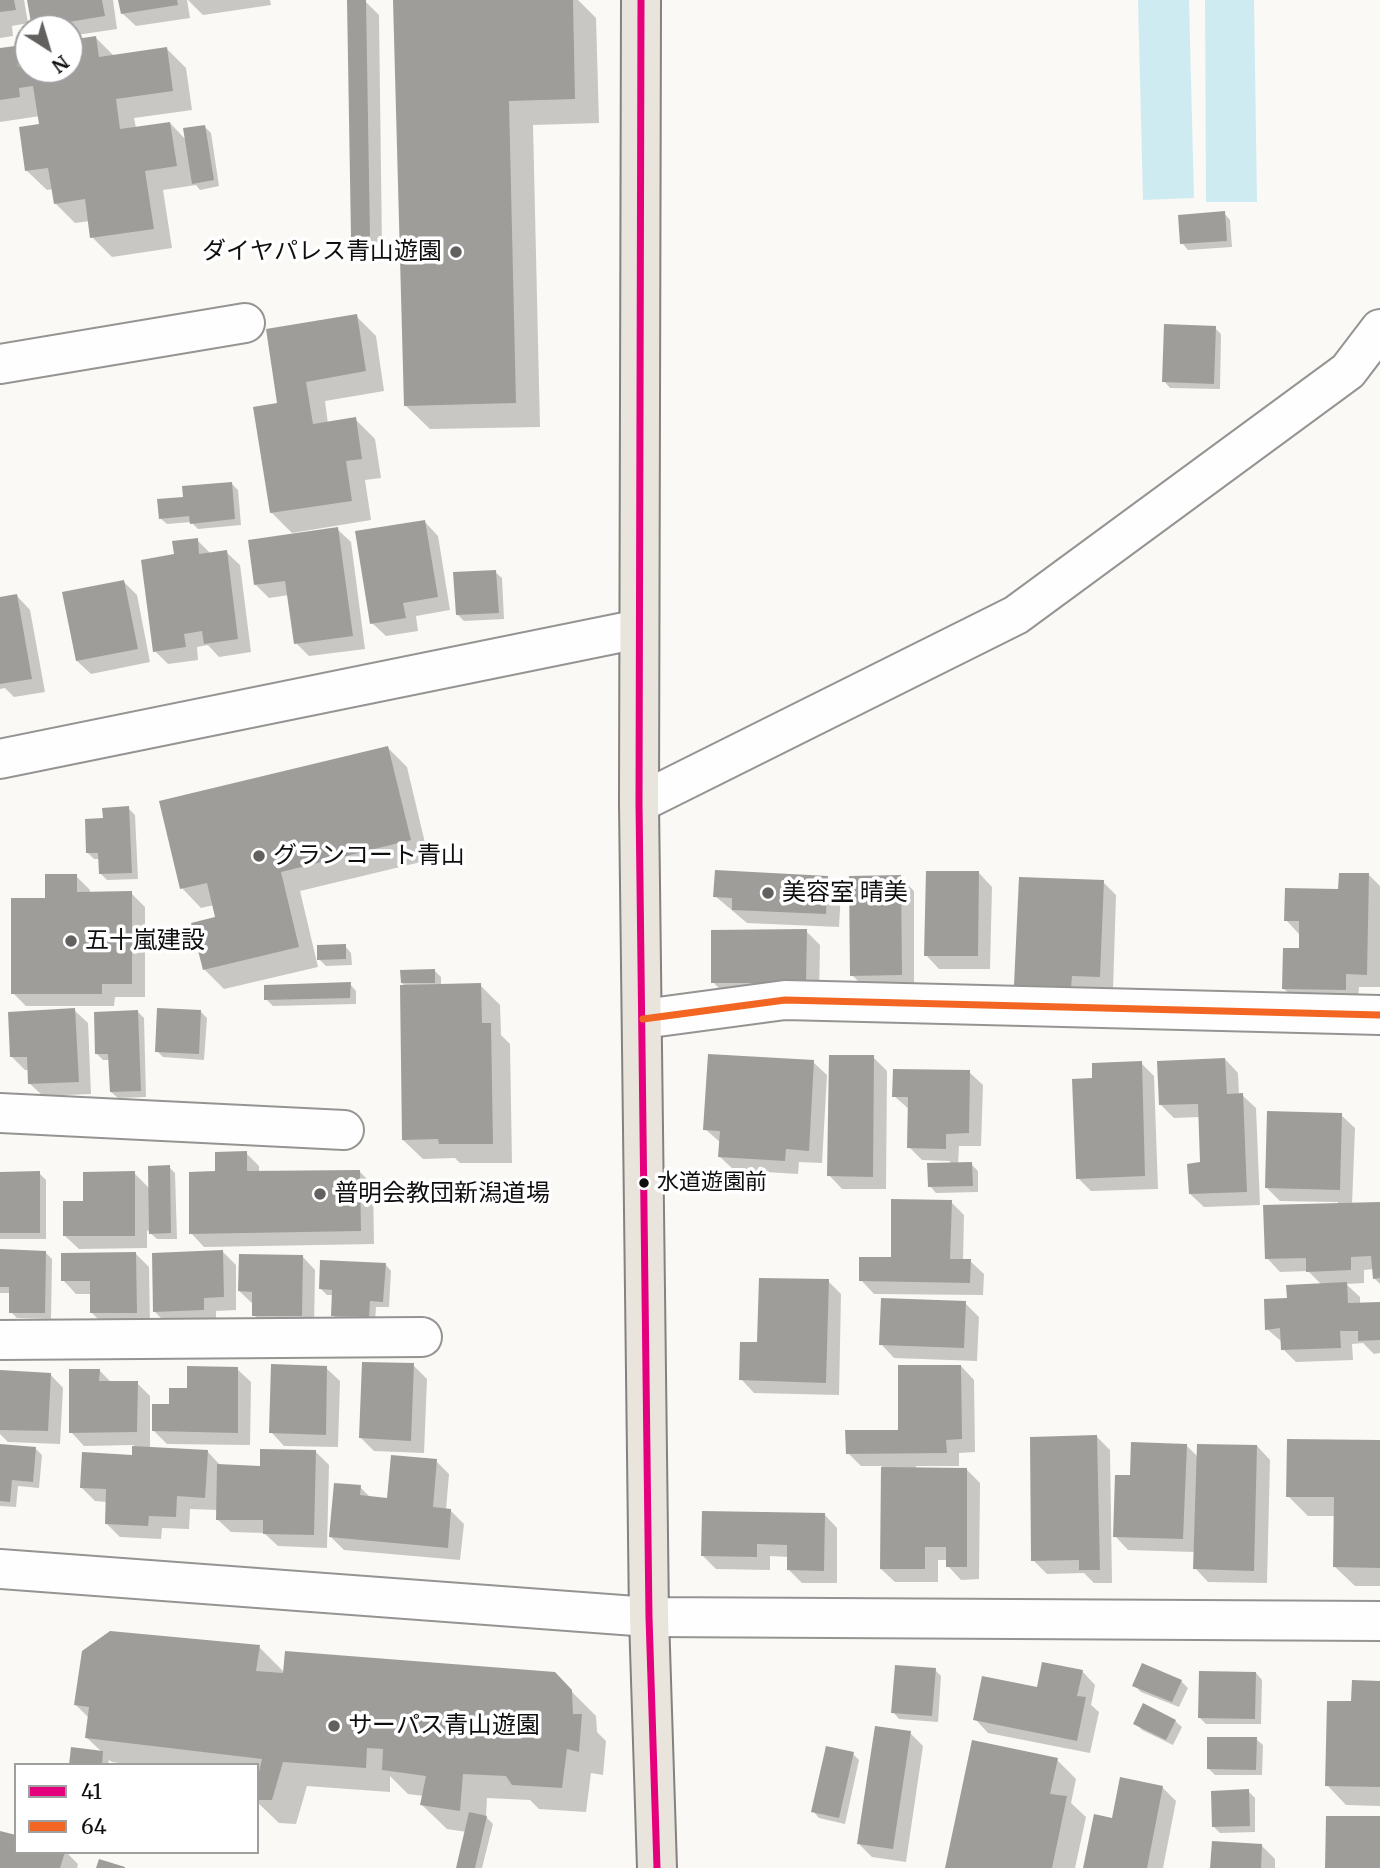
<!DOCTYPE html>
<meta charset="utf-8">
<style>
body{margin:0}
#map{position:relative;width:1380px;height:1868px;overflow:hidden;background:#fbf9f5;font-family:Merriweather,serif}
canvas{display:block}
.legend{position:absolute;left:14px;top:1763px;width:245px;height:91px;box-sizing:border-box;background:#fff;border:2px solid #9f9f9f;margin:0;padding:9px 12px;list-style:none;font-size:21px;color:#0f0f0f}
.legend li{display:flex;align-items:center;gap:14px;height:35px}
.legend b{width:35px;border:2px solid #9f9f9f}
.north{position:absolute;left:14px;top:14px;width:70px;height:70px;box-sizing:border-box;background:#fff;border:2px solid #9f9f9f;border-radius:50%;rotate:143deg;font-size:19px;font-weight:700;line-height:28px;text-align:center;color:#0f0f0f}
.north::after{content:'';display:block;margin:auto;width:24px;height:32px;background:#626160;clip-path:polygon(50% 0,100% 100%,50% 72%,0 100%)}
</style>
<div id="map">
<canvas width="1380" height="1868"></canvas>
<ul class="legend">
<li><b style="height:9px;background:#e5007d"></b>41</li>
<li><b style="height:9px;background:#f26522"></b>64</li>
</ul>
<div class="north">N</div>
</div>
<script>
const ctx = document.querySelector('canvas').getContext('2d');
ctx.lineJoin = 'round';
function paint(path, color) { ctx.fillStyle = color; ctx.fill(path, 'evenodd'); }
function strokePath(path, color, width, dash) { ctx.strokeStyle = color; ctx.lineWidth = width; ctx.lineCap = dash ? 'butt' : 'round'; ctx.setLineDash(dash || []); ctx.stroke(path); }
function drawText(font, color, halo, rows, align = 'center') {
  ctx.font = font + ' Merriweather,"Noto Sans JP",serif'; ctx.lineWidth = 7; ctx.setLineDash([]); ctx.textBaseline = 'middle'; ctx.strokeStyle = halo; ctx.fillStyle = color; for (const [text, x, y, turn = 0] of rows) {
    ctx.save(); ctx.translate(x, y); ctx.rotate((+turn || 0) * Math.PI / 180); ctx.textAlign = isNaN(turn) ? turn : align; if (halo) ctx.strokeText(text, 0, 0); ctx.fillText(text, 0, 0); ctx.restore();
  }
}
paint(new Path2D(`
 M1138 0H1189L1194 198 1143 200Z
 M1205 0H1254L1257 202H1206Z`), '#ceebf2');
paint(new Path2D(`
 M0 0H24L28 23 12 26 13 36 0 38Z
 M29 0H113L117 29 70 36V28H34Z
 M120 0H187L190 18 136 26 122 13Z
 M188 0H270L271 5 203 15Z
 M395 0H578L596 18 599 123 533 125 540 427 430 429 405 405Z
 M365 1 379 15 382 249H367L353 236Z
 M96 38 114 56 167 49 186 68 192 110 134 118 136 128 170 123 187 141 205 127 211 133 219 186 200 190 196 185 163 190 172 248 112 257 92 237 90 221 75 223 55 203 53 189 47 190 27 171 41 125 40 116 0 122V49L15 47 28 61V70H70V42Z
 M1224 213 1230 220 1232 247 1188 250 1182 243Z
 M356 316 376 336 384 391 325 401 328 424 355 419 375 439 381 478 365 480 371 520 292 533 271 512 279 404Z
 M1215 328 1221 334 1220 389 1170 388 1164 381Z
 M232 484 238 490 241 525 198 529 191 522 167 524 160 518 185 498Z
 M425 522 438 536 450 610 416 616 418 631 386 636 372 623Z
 M337 529 351 542 365 649 309 656 296 643 289 595 269 598 256 585Z
 M197 540 211 554 226 552 240 565 251 652 219 657 208 645 197 647 198 660 168 664 155 651 176 556Z
 M495 572 502 578 504 619 464 621 458 615Z
 M124 582 137 595 150 662 91 674 77 661Z
 M17 596 30 610 45 692 14 697 5 688 0 689V599Z
 M388 748 407 767 429 860 300 891 318 967 224 989 204 969 217 918 214 905 201 908 182 888Z
 M128 808 135 815 138 879 107 880 101 874 100 859H94L88 853 105 820Z
 M979 873 992 887 990 969H939L926 955Z
 M1369 875 1380 886V987H1359L1358 1003 1297 1001 1283 988 1300 950 1299 934 1286 920Z
 M76 876 90 890V894L131 893 145 907V997H115L114 1006H26L13 993 47 899Z
 M900 877 914 891V988H865L852 975Z
 M827 878 841 891 839 927 747 923 715 896Z
 M1103 882 1116 895 1113 990 1029 998 1016 984Z
 M806 931 820 945 819 996H726L713 982Z
 M345 946 351 953 352 965 326 966 319 959Z
 M435 971 441 977V986L480 985 500 1005 501 1035 510 1044 512 1163H460L455 1158 423 1159 403 1140 406 987 402 983Z
 M350 984 356 991V1004L273 1006 266 999Z
 M74 1010 88 1023 91 1094 43 1096 29 1083V1070H25L12 1057Z
 M138 1012 144 1018 146 1097 118 1098 111 1092 110 1060H103L96 1053Z
 M201 1012 207 1018 204 1060 163 1057 157 1051Z
 M873 1057 887 1071 886 1189H842L829 1175Z
 M1225 1059 1238 1073 1239 1095H1242L1256 1108 1260 1205 1204 1207 1190 1194 1202 1164 1200 1117 1174 1118 1161 1105Z
 M813 1062 827 1075 822 1163 799 1162 798 1174 734 1170 720 1157 721 1143 705 1129Z
 M1141 1063 1154 1076 1158 1189 1091 1191 1078 1178 1094 1080Z
 M969 1072 983 1085 981 1146H959L958 1164H971L978 1171V1192L936 1193 930 1186 950 1164V1161L922 1160 909 1147 910 1110 894 1096Z
 M1341 1115 1355 1128 1352 1205 1380 1204V1284L1374 1278V1269L1364 1270V1283L1346 1284 1360 1297V1305L1380 1304V1353L1374 1354 1363 1343 1352 1344 1353 1360 1296 1362 1283 1349 1282 1342 1267 1329 1289 1300 1322 1285 1308 1271 1280 1272 1267 1258 1338 1205V1202L1280 1201 1267 1188Z
 M246 1153 259 1166V1173L359 1171 373 1185 374 1244 204 1247 191 1233 217 1172Z
 M169 1167 175 1173 177 1239H157L147 1230V1248L79 1249 65 1236 85 1203 134 1173 150 1189Z
 M39 1173 46 1180V1239H0V1174Z
 M951 1202 964 1215 963 1261H970L984 1274 983 1295 874 1294 861 1280 892 1259Z
 M0 1251 45 1252 52 1259 51 1319 17 1318 11 1312V1293H0Z
 M222 1251 236 1265V1310L216 1311V1323L168 1325 155 1312Z
 M136 1254 149 1267 150 1326H105L92 1313V1294H76L63 1280Z
 M302 1256 315 1270 314 1329H267L254 1315V1305L239 1291Z
 M385 1264 391 1271 389 1307H376L375 1322 339 1321 333 1315 334 1295H327L321 1289Z
 M828 1281 841 1294 839 1395 754 1393 741 1379Z
 M965 1303 979 1317 977 1361 894 1358 881 1344Z
 M413 1365 427 1379 424 1453 374 1451 361 1438Z
 M961 1366 974 1380 975 1452 959 1453V1466H916V1469L967 1470 980 1483 979 1579 961 1580 948 1566V1560H938V1582H895L881 1569 882 1466H861L848 1453 900 1431Z
 M326 1368 340 1381 338 1447 284 1446 271 1432Z
 M237 1369 251 1382 250 1445 167 1444 153 1430 170 1406 188 1390Z
 M99 1370 112 1383H137L150 1396V1449L207 1451 221 1466 261 1467 315 1451 329 1465 327 1548 278 1546 264 1533 231 1532 217 1519 218 1510 190 1509 189 1529 162 1528 161 1539 120 1537 106 1523 108 1502 95 1501 82 1488 134 1457V1445L84 1446 71 1432Z
 M0 1372 50 1374 63 1388 60 1444 8 1442 0 1434Z
 M1097 1437 1110 1450 1112 1583H1094L1084 1573 1047 1574 1033 1560Z
 M1380 1442V1586H1355L1335 1567 1336 1516H1308L1288 1496Z
 M1186 1445 1199 1458 1257 1446 1270 1460 1267 1583 1208 1582 1195 1568V1552L1128 1550 1115 1536 1132 1477Z
 M0 1446 35 1448 42 1455 39 1488 18 1486 16 1507 0 1506Z
 M436 1461 449 1474 446 1510H450L464 1524 460 1560 344 1550 330 1536 360 1487 371 1498 388 1499Z
 M824 1514 837 1528V1583H802L788 1569V1557L770 1556V1570L716 1569 703 1556Z
 M259 1647 284 1672 554 1674 596 1716 597 1732 606 1741 603 1775 591 1773 586 1812 539 1809 530 1800 487 1798 486 1817 493 1824 482 1868H458L467 1832 447 1829 422 1805 424 1796 408 1794 390 1776V1792L307 1786 296 1824 279 1823 257 1802V1765H133L112 1762 109 1760 108 1765H71L102 1752 87 1738 89 1718 76 1705Z
 M935 1670 941 1676 938 1722 899 1719 893 1712Z
 M1082 1671 1095 1685 1091 1705 1099 1712 1090 1753 988 1733 975 1719Z
 M1256 1673 1262 1680 1261 1724H1206L1199 1717Z
 M1181 1681 1188 1688 1179 1707 1141 1692 1134 1685Z
 M1380 1683V1806L1346 1805 1327 1785 1353 1703Z
 M1175 1721 1182 1727 1173 1745 1142 1730 1135 1723Z
 M910 1733 923 1746 906 1862 872 1857 859 1844Z
 M1256 1739 1263 1745 1262 1775H1215L1209 1769Z
 M853 1754 859 1760 845 1824 819 1818 813 1811Z
 M1057 1760 1076 1779 1071 1803 1086 1817 1075 1868H947Z
 M1162 1787 1176 1801 1163 1868H1085L1113 1820Z
 M1248 1791 1255 1798V1832L1220 1833 1214 1827Z
 M0 1833 16 1852H66L78 1864 77 1868H0Z
 M1262 1846 1275 1859V1868H1212Z`), '#0003');
paint(new Path2D(`
 M0 0H14L16 10 0 12Z
 M27 0H102L105 16 32 28Z
 M118 0H177L178 5 121 14Z
 M347 0H366L370 236 351 237Z
 M393 0H573L575 99 509 101 516 403 404 406Z
 M96 36 99 57 167 47 173 91 116 99 120 129 170 122 177 166 145 171 154 229 90 238 85 199 54 204 48 168 25 171 19 127 39 124 33 86 19 88 20 97 0 100V48L15 46 18 67 28 65V70H70V40Z
 M205 125 214 180 192 184 183 128Z
 M1225 211 1227 241 1180 244 1178 215Z
 M357 314 366 371 306 382 313 424 356 417 362 459 346 461 352 501 270 513 253 407 277 403 266 329Z
 M1164 324 1216 326 1214 384 1162 382Z
 M232 482 235 519 190 524 189 516 159 519 157 499 183 497 182 486Z
 M425 520 438 597 403 603 406 618 370 624 355 531Z
 M338 527 353 636 294 644 285 581 254 585 248 540Z
 M198 538 199 554 227 550 238 639 204 644 202 631 184 634 186 647 153 652 141 560 174 554 172 541Z
 M496 570 499 613 456 615 453 572Z
 M124 580 138 649 76 661 62 592Z
 M17 594 32 679 0 684V597Z
 M388 746 411 840 281 872 299 947 203 970 191 923 215 917 207 883 180 889 159 801Z
 M129 806 132 873 99 874 98 853H86L85 819 103 818 102 808Z
 M715 870 828 876 826 914 732 910V898L713 897Z
 M926 871H979L978 956H924Z
 M1339 873H1369L1367 975 1346 974V990L1282 989 1283 948H1299V921H1284L1285 888 1338 889Z
 M45 874H77V892L132 891V984H102V994H11V898H45Z
 M901 875 902 975 850 976 849 876Z
 M1019 877 1104 880 1100 977 1072 976 1071 988 1014 985Z
 M807 929 806 983H711V930Z
 M346 944V959L317 960V945Z
 M435 969V983H401L400 970Z
 M351 982 350 998 264 1000V985Z
 M481 983 482 1023H491L493 1144H439L438 1139 402 1140 400 985Z
 M75 1008 79 1082 28 1084 27 1057H10L8 1012Z
 M157 1008 201 1010 199 1054 155 1052Z
 M138 1010 141 1091 110 1092 108 1054H95L94 1012Z
 M708 1054 814 1060 809 1151 786 1149 785 1161 718 1157 720 1131 703 1130Z
 M829 1055H874L873 1177 827 1176Z
 M1225 1058 1227 1094 1243 1093 1247 1192 1189 1194 1187 1164 1200 1162 1198 1104 1159 1105 1157 1061Z
 M1142 1061 1145 1176 1076 1179 1072 1079 1092 1078V1063Z
 M893 1069 970 1070 969 1133 946 1134V1149L907 1148 908 1097H892Z
 M1267 1111 1342 1113 1340 1190 1265 1188Z
 M247 1151V1171L360 1170 361 1231 189 1234V1172L215 1171V1152Z
 M972 1162 973 1186 928 1187 927 1163Z
 M170 1165 171 1233 149 1234 148 1166Z
 M40 1171V1233H0V1172Z
 M135 1171V1236H63V1201H83V1172Z
 M891 1199 952 1200 950 1259H971L970 1283 859 1281V1257H891Z
 M1380 1202V1278L1373 1279 1371 1256 1351 1257V1270L1306 1272V1258L1265 1259 1263 1205Z
 M0 1249 46 1251 45 1313H9V1287H0Z
 M223 1250 224 1297 204 1298V1310L153 1312 152 1253Z
 M136 1252 137 1313H90V1281H61V1253Z
 M239 1254 303 1255 302 1316H252V1292L238 1291Z
 M320 1260 386 1263 383 1302 370 1301 369 1317 331 1316 332 1290 319 1289Z
 M759 1278 829 1279 826 1383 739 1380 740 1342H757Z
 M1347 1282 1348 1303 1380 1302V1340L1358 1341V1331H1340L1341 1348 1281 1350 1280 1328 1265 1330 1264 1299 1287 1298 1286 1285Z
 M881 1298 966 1301 964 1348 879 1345Z
 M362 1362 414 1363 411 1441 359 1438Z
 M271 1364 327 1366 326 1435 269 1433Z
 M898 1365H961L962 1439 946 1440 947 1453 846 1454 845 1430H898Z
 M187 1366 238 1367V1433L152 1431V1404H169V1388H187Z
 M69 1369H100L99 1381H138L137 1432 69 1433Z
 M0 1370 51 1373 48 1431 0 1430Z
 M1097 1435 1100 1570H1079V1560L1031 1561 1030 1437Z
 M1287 1439 1380 1440V1568L1333 1567 1334 1497H1286Z
 M1131 1442 1187 1444 1183 1539 1113 1537 1115 1475H1130Z
 M0 1444 36 1447 33 1482 12 1480 10 1502 0 1501Z
 M1197 1444 1257 1445 1254 1571 1193 1569Z
 M132 1446 208 1450 205 1498 177 1496 176 1517 149 1516 148 1526 105 1524 106 1489 80 1488 82 1452 132 1455Z
 M260 1449 316 1450 314 1535 263 1534V1520H216L217 1464 260 1466Z
 M391 1455 437 1459 433 1507 451 1509 448 1548 329 1537 334 1483 361 1485 360 1495 387 1498Z
 M881 1467 967 1468V1567H946V1547H925V1569H880Z
 M702 1511 825 1513 824 1571 787 1570V1545L757 1544V1557L701 1556Z
 M110 1631 260 1645 256 1671 283 1673 285 1651 555 1672 572 1690 573 1714H582L579 1752 567 1749 562 1788 512 1785 506 1776 463 1774 460 1811 420 1805 426 1776 382 1770 383 1749 367 1748 366 1768 283 1762 272 1800H257V1780L262 1759 85 1738 89 1707 74 1705 82 1651Z
 M1042 1662 1083 1670 1077 1696 1086 1697 1077 1741 973 1720 982 1676 1037 1687Z
 M1142 1663 1182 1680 1172 1702 1132 1686Z
 M895 1665 936 1668 932 1716 891 1713Z
 M1199 1671 1256 1672 1255 1719 1198 1718Z
 M1352 1680 1380 1681V1787L1325 1786 1327 1701H1351Z
 M1143 1703 1176 1720 1166 1740 1133 1724Z
 M875 1726 911 1731 893 1849 857 1844Z
 M1207 1737H1257L1256 1770 1207 1769Z
 M972 1740 1058 1758 1050 1794 1067 1796 1052 1868H945Z
 M826 1746 854 1752 839 1818 811 1812Z
 M71 1747 103 1751 102 1765H69Z
 M1120 1777 1163 1786 1147 1868H1083L1094 1814 1112 1818Z
 M1249 1789 1250 1826 1212 1827 1211 1791Z
 M469 1812 487 1816 475 1868H456Z
 M1326 1816H1380V1868H1325Z
 M0 1831 16 1835V1852H65L60 1868H0Z
 M1212 1841 1262 1844 1261 1868H1210Z
 M99 1859 125 1867V1868H96Z`), '#9f9d9a');
const minor = new Path2D(`
 M0 364 245 323
 M0 759 639 629
 M639 803 1016 615 1348 371 1380 329
 M643 1019 785 1000 1380 1015
 M0 1113 344 1130
 M0 1340 422 1337
 M0 1569 649 1617 1380 1621`);
const major = new Path2D(`
 M641 0 639 803 649 1617 657 1868`);
strokePath(minor, '#959493', 42);
strokePath(major, '#838280', 42);
strokePath(minor, '#fefefe', 38);
strokePath(major, '#eae5dc', 38);
strokePath(new Path2D(`
 M641 0 639 803 649 1617 657 1868`), '#e5007d', 7);
strokePath(new Path2D(`
 M643 1019 785 1000 1380 1015`), '#f26522', 7);
for (const [x, y, r, color] of [
 [456,252,7,"#626160"],
 [259,856,7,"#626160"],
 [768,893,7,"#626160"],
 [71,941,7,"#626160"],
 [644,1183,6,"#0f0f0f"],
 [320,1194,7,"#626160"],
 [334,1726,7,"#626160"]
]) { const dot = new Path2D(); dot.arc(x, y, r, 0, 2 * Math.PI); ctx.fillStyle = color; ctx.fill(dot); strokePath(dot, '#fff', 2.5); }
drawText('22px', '#0f0f0f', '#fff', [
 ["水道遊園前",657,1183]
], 'left');
drawText('24px', '#0f0f0f', '#fff', [
 ["ダイヤパレス青山遊園",442,252,"right"],
 ["グランコート青山",273,856],
 ["美容室 晴美",782,893],
 ["五十嵐建設",85,941],
 ["普明会教団新潟道場",334,1194],
 ["サーパス青山遊園",348,1726]
], 'left');
</script>
